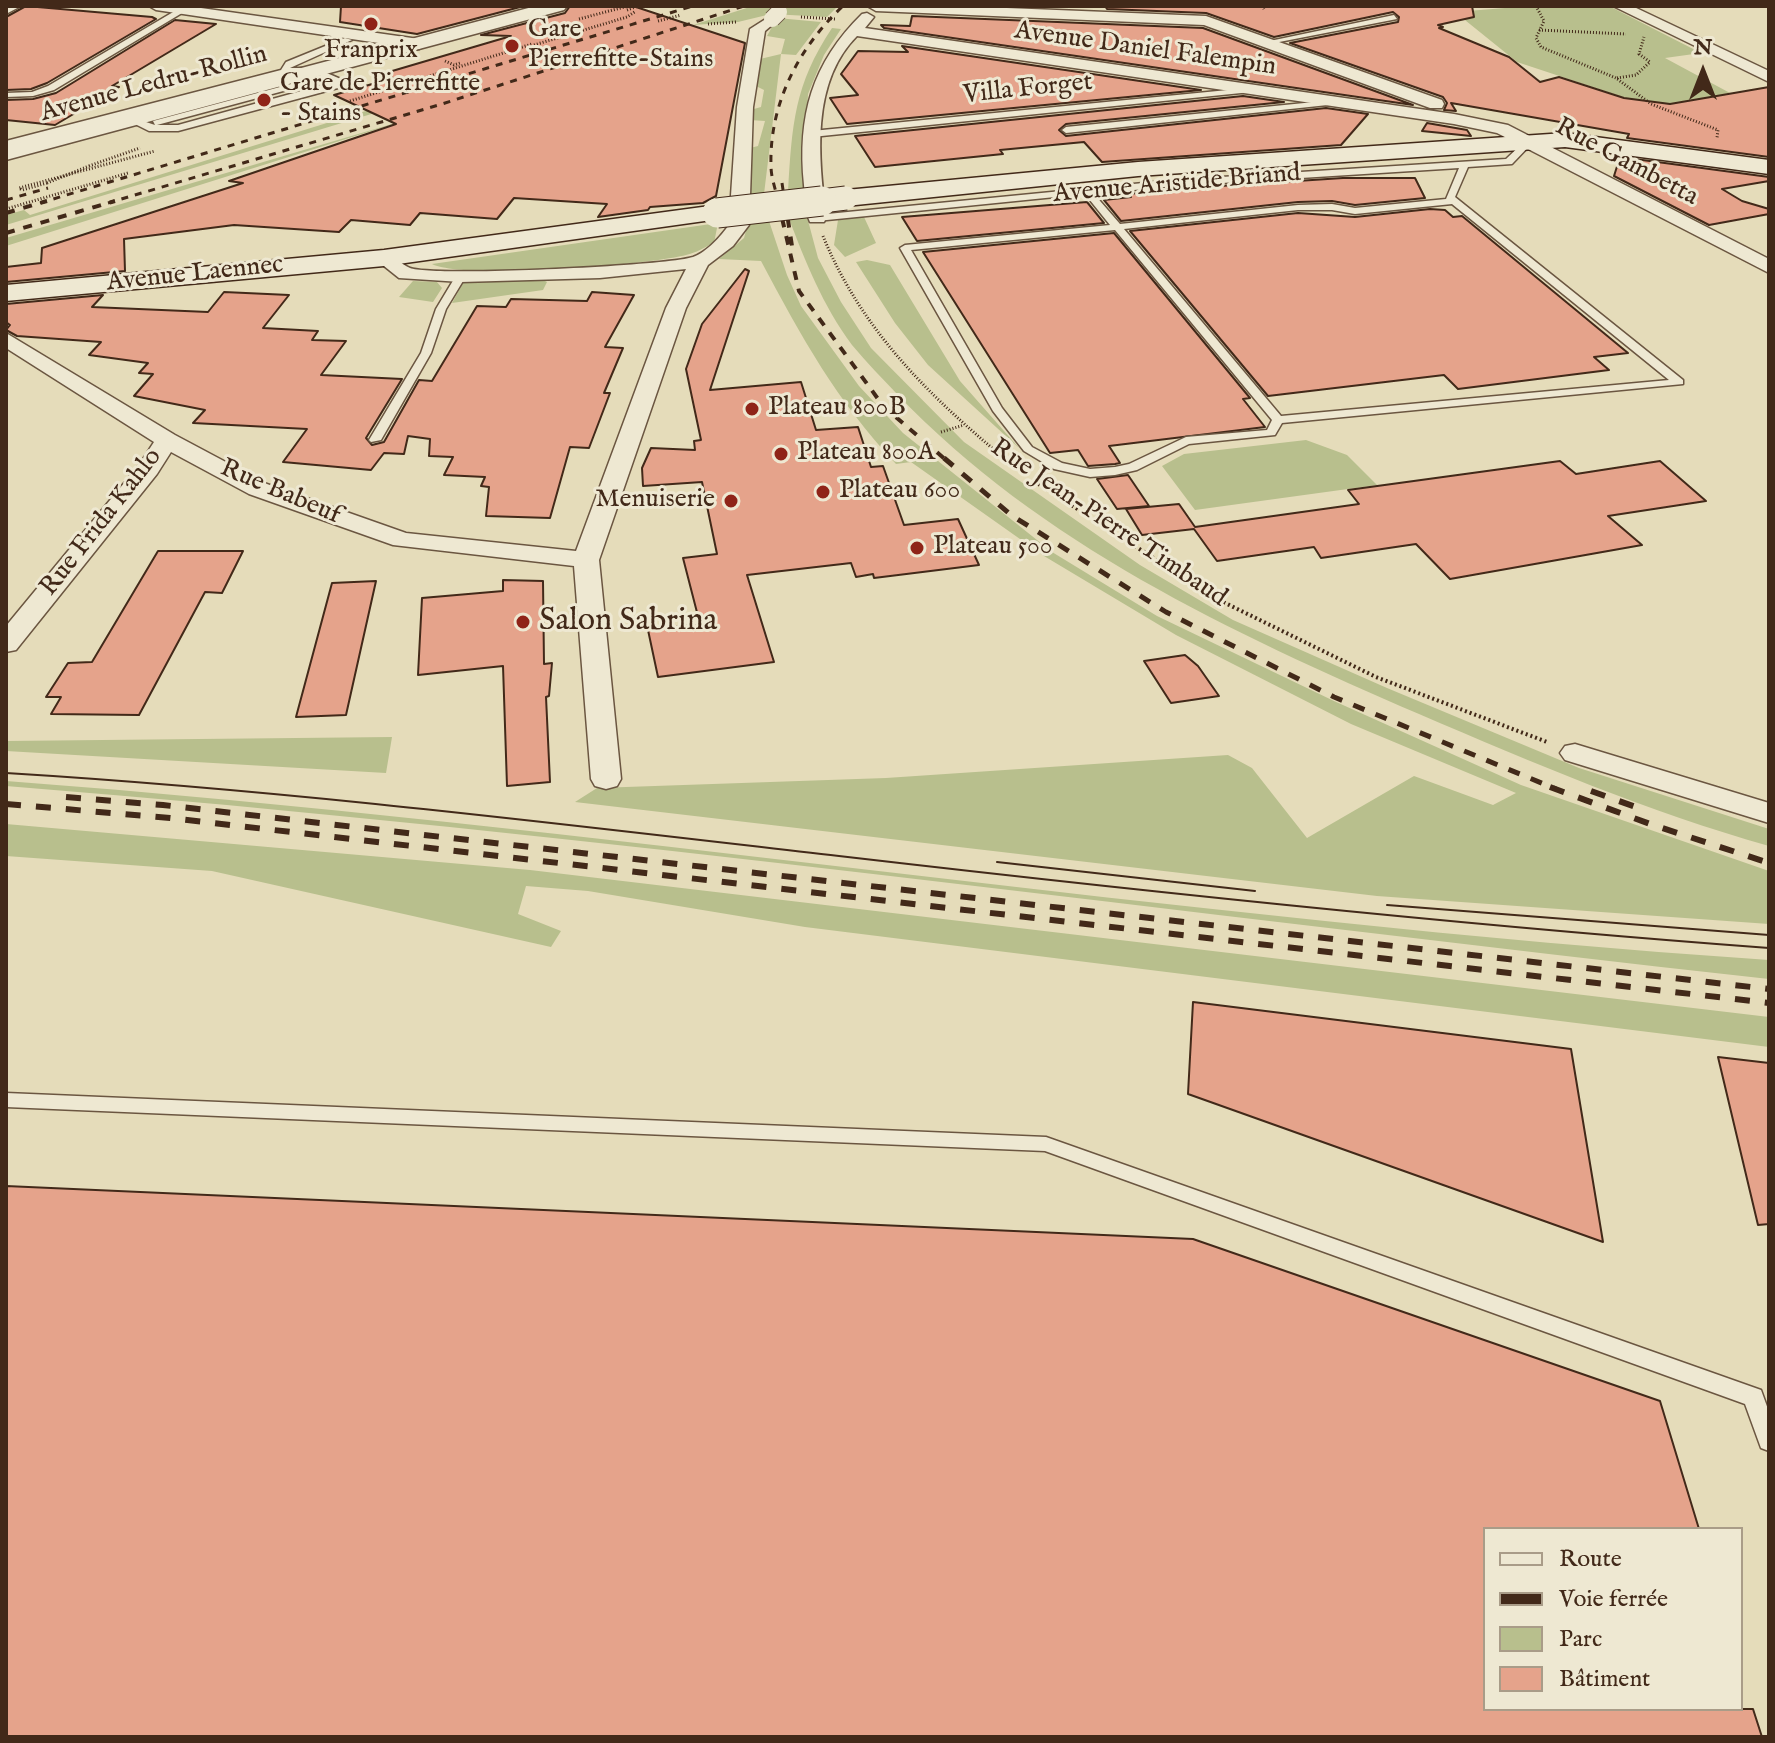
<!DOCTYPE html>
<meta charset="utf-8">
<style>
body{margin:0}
#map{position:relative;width:1775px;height:1743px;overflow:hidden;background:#e5dcba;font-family:"IM FELL English",serif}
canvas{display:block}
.frame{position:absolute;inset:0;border:8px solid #422919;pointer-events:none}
.legend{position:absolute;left:1483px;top:1527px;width:260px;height:184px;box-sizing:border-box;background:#eee8d2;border:2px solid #a99c88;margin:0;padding:10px 14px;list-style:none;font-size:24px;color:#422919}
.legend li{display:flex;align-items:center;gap:16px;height:40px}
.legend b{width:40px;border:2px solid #a99c88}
.north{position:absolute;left:1663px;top:32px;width:80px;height:80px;-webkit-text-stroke:6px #eee8d2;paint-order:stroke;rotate:0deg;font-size:22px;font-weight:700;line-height:32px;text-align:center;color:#422919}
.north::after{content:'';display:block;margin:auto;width:28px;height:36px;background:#422919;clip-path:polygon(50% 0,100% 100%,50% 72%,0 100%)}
</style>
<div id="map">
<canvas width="1775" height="1743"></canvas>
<div class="frame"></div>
<ul class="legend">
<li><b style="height:10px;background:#eee8d2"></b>Route</li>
<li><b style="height:10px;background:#422919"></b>Voie ferrée</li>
<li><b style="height:22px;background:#b8bf8d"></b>Parc</li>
<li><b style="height:22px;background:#e5a38b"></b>Bâtiment</li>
</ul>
<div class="north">N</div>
</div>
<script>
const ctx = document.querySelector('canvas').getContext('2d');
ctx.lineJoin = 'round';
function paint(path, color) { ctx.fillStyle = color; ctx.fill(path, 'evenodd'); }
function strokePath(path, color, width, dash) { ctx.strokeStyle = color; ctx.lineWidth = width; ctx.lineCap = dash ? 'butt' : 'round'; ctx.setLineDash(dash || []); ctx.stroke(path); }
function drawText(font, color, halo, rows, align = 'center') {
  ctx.font = font + ' "IM FELL English",serif'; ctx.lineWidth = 6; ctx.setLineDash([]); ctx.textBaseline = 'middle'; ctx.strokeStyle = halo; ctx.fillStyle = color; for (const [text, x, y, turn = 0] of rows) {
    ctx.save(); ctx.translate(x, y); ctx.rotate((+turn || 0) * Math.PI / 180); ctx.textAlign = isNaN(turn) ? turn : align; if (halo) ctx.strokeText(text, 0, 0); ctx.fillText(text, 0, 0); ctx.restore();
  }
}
paint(new Path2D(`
 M753 6H838L827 17 771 14 738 22 693 25Z
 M1530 6H1609L1701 53 1665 58 1730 93 1656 108 1517 62 1455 12Z
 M777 18 821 22 796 55 781 54 764 194 740 197 746 149 758 146 765 121 750 120 754 109 761 107 764 90 756 86 760 59 781 54 785 39 767 36Z
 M832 28 841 29 824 55 808 94 803 190 788 192C792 125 794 85 832 28Z
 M414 96 424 98 6 225V215L24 210 30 215Z
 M419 116 6 246V238Z
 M806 213 818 258 841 302 871 348 964 442 1140 565 1233 620 1387 688 1579 768 1769 829V846C1649 812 1533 763 1419 714 1232 633 1040 544 897 394 882 378 866 362 852 345 823 306 805 261 788 216Z
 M864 217 876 243 845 257 834 245 838 220Z
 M768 218 787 275 801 306 859 386 903 433 1052 552 1157 616 1334 701 1521 785 1769 871V924L1377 896 575 802 597 788 886 778 1228 755 1252 768 1307 838 1414 776 1493 805 1516 793 1351 724 1176 635 1044 556 911 462 896 464C836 400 802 338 761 261L719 259 744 238 749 220Z
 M718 223 714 243C705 247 696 253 686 255 647 265 463 280 432 264Z
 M867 260 890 265 960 381 1019 448 928 365 895 323 856 262Z
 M541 279 547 282 543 290 452 303 463 283Z
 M413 281 437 282 442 288 433 302 399 297Z
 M1306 440 1347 455 1377 485 1195 510 1162 466 1184 454Z
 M392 737 386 773 6 751V741Z
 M6 781C595 825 1179 920 1769 960V979C1182 914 595 833 6 786Z
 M6 824 530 870 1769 1017V1047L805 927 588 891 526 886 518 914 561 931 551 947 212 871 6 856Z`), '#b8bf8d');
const building = new Path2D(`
 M26 6 152 17 156 19 47 83 31 89 6 90V17Z
 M341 6H524L417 34 340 22Z
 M570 6H633L745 43 716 196 703 203 650 207 648 210 598 217 607 204 514 198 497 219 420 213 410 225 351 220 339 232 234 225 124 239 125 271 6 282V267L41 263 42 248 243 183 229 181 396 124 334 95 393 78 382 74 511 36 481 35 565 13Z
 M1105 6H1472L1474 17 1438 25 1443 27 1439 28 1509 57 1540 82 1559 77 1624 98 1670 104 1769 87V157L1627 138 1629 134 1451 103 1456 111 1444 110 1447 103 1443 97 1290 43 1398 22 1399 17 1393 12 1274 37 1206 13 1107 9Z
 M912 16 1203 28 1413 105 884 28 881 25 910 26Z
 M175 20 216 24 112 86 119 87 55 125 6 120V100L33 99 56 93Z
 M902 46 1201 90 847 124 830 98 858 95 841 74 858 51 908 52Z
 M1243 96 1284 102 1066 124 1059 130 1066 136 1326 108 1368 114 1341 145 1102 162 1084 142 1000 150 1003 154 875 167 855 136Z
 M1427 123 1467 130 1471 136 1422 131Z
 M1620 157 1769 177V181L1722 189 1742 201 1769 209V214L1709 225 1614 176Z
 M1343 178H1415L1425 198 1355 205 1332 201 1298 202 1121 221 1104 200 1131 197 1129 194 1174 189Z
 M1087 202 1104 223 917 241 902 217Z
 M1430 209 1445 210 1453 217 1462 216 1628 353 1594 357 1609 370 1458 389 1444 375 1268 396 1130 231 1298 213 1355 217Z
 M1114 233 1250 398 1243 399 1265 427 1109 446 1120 463 1115 464 1088 466 1078 450 1050 453 923 252Z
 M745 269 749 271 710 390 801 382 816 430 858 427 871 467 883 466 904 525 958 519 979 565 874 578 873 574 856 577 851 563 747 575 774 662 658 677 648 630 700 624 683 558 717 554 702 482 643 486 642 468 651 448 695 450 694 441 701 440 686 369 702 324Z
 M224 292 289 295 263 328 318 331 312 340 346 341 321 375 402 379 366 438 372 445 384 442 419 380 432 381 477 306 506 307 511 299 587 301 592 292 634 295 605 347 623 348 604 393H610L589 448 570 447 550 518 486 516 489 487 481 486 485 477 444 475 453 457 429 456 430 439 408 436 404 454 384 453 371 470 283 462 307 429 193 423 205 410 134 396 153 374 139 373 148 363 89 355 101 342 17 336 6 330 10 325 6 322V304L103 295 92 307 208 312Z
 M1560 461 1576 474 1660 461 1706 501 1608 516 1642 545 1450 579 1416 544 1321 558 1314 547 1217 561 1194 529 1142 535 1126 509 1179 504 1195 527 1359 504 1348 490Z
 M1128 475 1149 506 1117 509 1097 479Z
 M158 551H243L222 593 205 592 139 715 51 714 61 697H46L68 663 92 662Z
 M503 580 543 581 544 664 552 663 549 696 546 697 550 782 507 786 503 666 418 675 422 598 503 591Z
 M376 581 346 715 296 717 332 583Z
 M1185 655 1198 666 1219 696 1171 703 1144 661Z
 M1193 1002 1571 1049 1603 1242 1188 1094Z
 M1718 1057 1769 1063V1224L1758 1225Z
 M6 1186 1193 1239 1660 1401 1699 1529H1485V1709H1753L1762 1737H6Z`);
paint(building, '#e5a38b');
strokePath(building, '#422919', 2);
const service = new Path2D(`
 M12 6H21L6 14V9Z
 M180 8 187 10 54 90 33 96 6 97V93L32 92 48 86Z
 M1394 15 1397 19 1269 44 1265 42Z
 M345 38 352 40 290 68H315L343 80 338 88 178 131H149L127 120 131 117 155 125 153 121 321 76 314 72 286 73 6 147V141L281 70 286 62ZM328 79 334 82 178 125H157Z
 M1248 88 1251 92 812 137 808 134 812 131Z
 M1334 100H1337V104L1066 133 1062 130 1066 127Z
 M1527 139 1534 141 1512 164 1468 167 1455 197 1683 380V384L1282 423 1275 435 1189 444 1137 470 1115 475 1090 477 1054 469 1024 451 993 411 900 248 905 245 1110 225 1085 194 817 221 812 218 817 215 1174 180 1506 159ZM1459 168 1446 199 1355 208 1332 204 1298 205 1120 224 1094 194 1174 186ZM1452 204 1669 380 1281 416 1124 229 1298 210H1332L1355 214ZM1115 230 1272 420 1267 430 1186 437 1129 464 1115 467 1090 469 1062 463 1032 447 1002 408 911 250Z
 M457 274 466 276 446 309 431 353 381 440 371 442 369 440 421 353 436 309Z
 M6 1093 1046 1137 1761 1390 1769 1412V1451L1761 1448 1745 1404 1045 1151 6 1107Z`);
const minor = new Path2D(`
 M149 6H187L419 39 427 44 419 49 156 10Z
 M957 6 1206 16 1442 100 1444 104 1442 108H1430L1204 25 876 11 869 7Z
 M1613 6H1632L1769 71V82Z
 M867 13 874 17 865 28 1454 114 1508 125 1769 259V273L1497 133 1454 124 857 36C810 83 819 159 826 218L824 222H810C805 212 805 197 804 185 797 116 812 63 862 14Z
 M772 15 779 19 765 31 753 107 749 225 733 246 708 265 686 308 599 560 621 779 617 786 606 789 595 786 591 779 574 566 393 545 249 494 171 452 157 474 16 650 6 652V626L139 465 154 442 6 348V333L175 435 267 484 406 533 576 551 666 308 686 269 600 278 461 282 399 278 374 258 384 252C395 255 400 264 410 268 433 277 665 266 693 257 707 252 721 236 729 225L737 107 750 29Z
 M1575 744 1769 803V823L1565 760 1560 753 1565 746Z`);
const tertiary = new Path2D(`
 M536 6H567L564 10 6 160V146Z`);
const secondary = new Path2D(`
 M1565 133 1769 160V174L1565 147 1138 176 846 206 837 203 833 198 837 193 846 190 1138 162Z
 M717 205 726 208 730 213 726 218 384 266 6 301V285L384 250Z`);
strokePath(service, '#6b5641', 3);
strokePath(minor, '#6b5641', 3);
strokePath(tertiary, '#6b5641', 3);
strokePath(secondary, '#422919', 3);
strokePath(new Path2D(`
 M1262 6 1264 9
 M1536 6 1544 21 1536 38 1541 47 1616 78 1651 104 1718 130 1717 138
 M627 10 638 6
 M801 17 835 19
 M579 19 628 6
 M658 21 681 15
 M708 24 736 22
 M1539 30 1626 34
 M534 45 627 17 636 11
 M445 61 454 65 460 63
 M1617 78 1636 75 1650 62 1639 54 1644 37
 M350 101 532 44
 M89 166 140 148
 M47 183 22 190 19 188 155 151
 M6 209 128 173
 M823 236C861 329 928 395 1004 458
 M941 432 964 425`), '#422919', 3, [1, 2]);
strokePath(new Path2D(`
 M1034 481 1217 599 1376 677 1547 742`), '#422919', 4, [2, 3]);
paint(service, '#eee8d2');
paint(minor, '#eee8d2');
paint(tertiary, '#eee8d2');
paint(secondary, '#eee8d2');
strokePath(new Path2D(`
 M6 773C285 790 561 824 839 856 1148 892 1458 925 1769 948
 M997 862 1255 891
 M1387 905 1769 935`), '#422919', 2);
strokePath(new Path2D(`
 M782 183 785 203
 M6 200 48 188
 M40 203 693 6
 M108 203 442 104 744 6
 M779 203C776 191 771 178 771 166 769 104 799 47 843 6`), '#422919', 3, [7, 7]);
strokePath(new Path2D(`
 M778 201 799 291 884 407 946 460
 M785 201 792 246
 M6 213 47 201
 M6 233 115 201`), '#422919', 4, [9, 9]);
strokePath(new Path2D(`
 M944 458 1011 515 1166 612 1334 697 1556 789`), '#422919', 5, [12, 12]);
strokePath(new Path2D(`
 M1550 787 1650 824 1769 863
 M1591 791 1647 811
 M66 797 163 805 1769 989
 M6 804 170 818 1769 1003`), '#422919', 6, [15, 15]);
const minorBridge = new Path2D(`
 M772 19 779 12`);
const secondaryBridgeFar1 = new Path2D(`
 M805 203 846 198`);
const secondaryBridge = new Path2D(`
 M717 213 822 201`);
strokePath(minorBridge, '#6b5641', 18, []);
strokePath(secondaryBridgeFar1, '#422919', 25, []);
strokePath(secondaryBridge, '#422919', 31, []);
strokePath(new Path2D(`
 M47 183 89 166`), '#422919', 3, [1, 2]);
strokePath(minorBridge, '#eee8d2', 16);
strokePath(secondaryBridgeFar1, '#eee8d2', 23);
strokePath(secondaryBridge, '#eee8d2', 29);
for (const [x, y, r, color] of [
 [371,24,8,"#8f2418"],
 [512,46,8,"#8f2418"],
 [264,100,8,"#8f2418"],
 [752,409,8,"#8f2418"],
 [781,454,8,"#8f2418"],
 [823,492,8,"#8f2418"],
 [731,501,8,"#8f2418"],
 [917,548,8,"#8f2418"],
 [523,622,8,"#8f2418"]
]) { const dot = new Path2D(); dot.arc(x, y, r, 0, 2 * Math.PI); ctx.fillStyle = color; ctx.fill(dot); strokePath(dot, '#eee8d2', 3); }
drawText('26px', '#422919', '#eee8d2', [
 ["Gare",528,31],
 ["Pierrefitte-Stains",528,61],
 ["Franprix",371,52,"center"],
 ["Gare de Pierrefitte",280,85],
 ["- Stains",280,115],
 ["Plateau 800B",768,409],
 ["Plateau 800A",797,454],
 ["Plateau 600",839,492],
 ["Menuiserie",715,501,"right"],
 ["Plateau 500",933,548]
], 'left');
drawText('26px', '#422919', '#eee8d2', [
 ["Avenue Daniel Falempin",1145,50,8],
 ["Avenue Ledru-Rollin",154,85,-15],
 ["Villa Forget",1028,90,-6],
 ["Rue Gambetta",1626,163,28],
 ["Avenue Aristide Briand",1177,185,-5],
 ["Avenue Laennec",195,275,-6],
 ["Rue Babeuf",280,493,23],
 ["Rue Frida Kahlo",102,523,-52],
 ["Rue Jean-Pierre Timbaud",1108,524,34]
]);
drawText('32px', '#422919', '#eee8d2', [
 ["Salon Sabrina",539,622]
], 'left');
</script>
